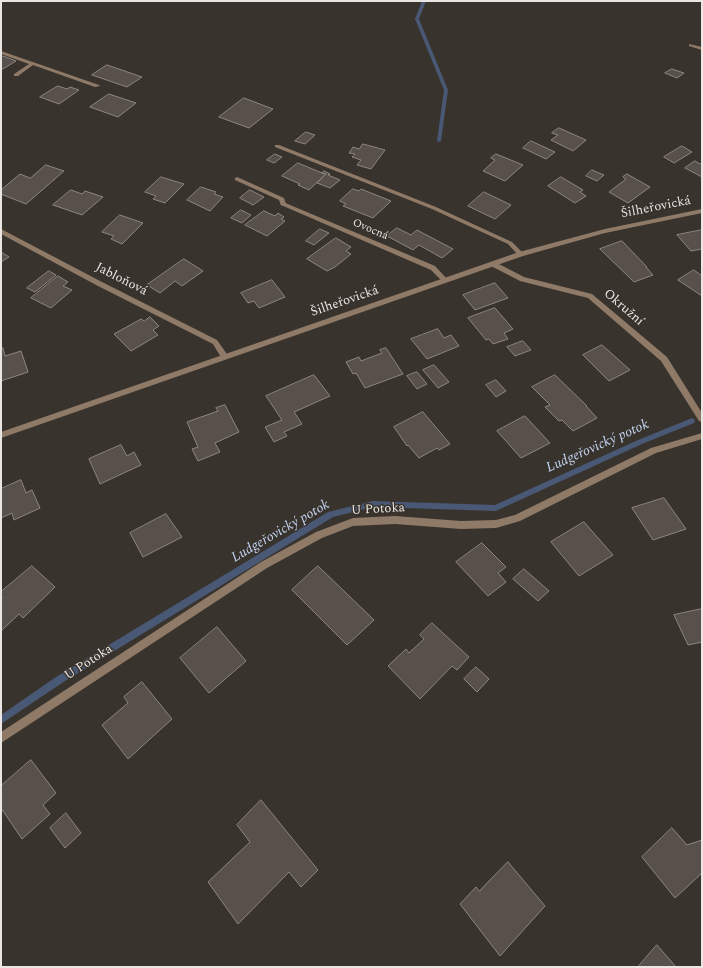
<!DOCTYPE html>
<meta charset="utf-8">
<style>
body{margin:0}
#map{position:relative;width:703px;height:968px;overflow:hidden;background:#39332d;font-family:Spectral,serif}
canvas{display:block}
.frame{position:absolute;inset:0;border:2px solid #eae6e3;pointer-events:none}
</style>
<div id="map">
<canvas width="703" height="968"></canvas>
<div class="frame"></div>
</div>
<script>
const ctx = document.querySelector('canvas').getContext('2d');
ctx.lineJoin = 'round';
function paint(path, color) { ctx.fillStyle = color; ctx.fill(path, 'evenodd'); }
function strokePath(path, color, width, dash) { ctx.strokeStyle = color; ctx.lineWidth = width; ctx.lineCap = dash ? 'butt' : 'round'; ctx.setLineDash(dash || []); ctx.stroke(path); }
function drawText(font, color, halo, rows, align = 'center') {
  ctx.font = font + ' Spectral,serif'; ctx.lineWidth = 3; ctx.setLineDash([]); ctx.textBaseline = 'middle'; ctx.strokeStyle = halo; ctx.fillStyle = color; for (const [text, x, y, turn = 0] of rows) {
    ctx.save(); ctx.translate(x, y); ctx.rotate((+turn || 0) * Math.PI / 180); ctx.textAlign = isNaN(turn) ? turn : align; if (halo) ctx.strokeText(text, 0, 0); ctx.fillText(text, 0, 0); ctx.restore();
  }
}
paint(new Path2D(`
 M422 1H426L419 19 448 90 441 141 439 142 437 141 444 90 415 19Z
 M692 418 694 419 695 421 694 423 642 444 496 511 373 507 333 517 62 683 1 724V715L56 677 328 512 373 501 495 505 638 440Z`), '#495875');
const building = new Path2D(`
 M3 56 16 61 3 69H1V58Z
 M107 65 142 77 127 87 92 75Z
 M672 69 684 73 677 78 665 73Z
 M58 86 67 89 70 87 79 90 59 104 40 97Z
 M109 94 136 103 118 117 90 107Z
 M244 98 273 109 249 128 219 117Z
 M559 128 586 140 573 151 551 140 558 135 552 133Z
 M306 132 315 135 305 144 295 141Z
 M531 141 555 152 546 159 523 148Z
 M363 144 385 150 371 169 357 165 361 160 352 157 355 154 349 153 353 147 359 149Z
 M682 146 692 152 674 163 664 157Z
 M275 154 282 157 274 163 267 160Z
 M496 154 523 165 505 181 483 171 495 160 491 158Z
 M695 161 700 164 702 163V177L685 168Z
 M298 163 322 173 326 174 309 190 298 185 300 184 282 176Z
 M46 165 64 171 26 204 1 194V190L20 174 30 178Z
 M592 170 604 175 597 181 586 176Z
 M324 171 330 174 328 175 340 180 330 188 317 183 326 174 322 173Z
 M627 174 650 187 628 203 609 192 626 179 623 177Z
 M161 177 184 184 165 203 153 199 156 196 145 192Z
 M561 177 583 190 580 192 586 196 575 203 548 186Z
 M201 187 216 192 214 194 223 197 210 211 187 200Z
 M353 189 359 191 361 189 391 201 373 218 343 206 346 204 340 201Z
 M71 190 82 194 85 191 103 197 82 215 53 205Z
 M250 190 264 197 253 205 240 198Z
 M484 192 511 205 495 219 468 206Z
 M241 210 251 215 242 223 231 218Z
 M264 211 275 216 278 213 284 217 281 219 285 221 267 236 245 225Z
 M120 215 143 223 122 244 111 239 114 236 102 232Z
 M397 228 411 235 417 230 453 249 442 258 419 245 413 250 387 236Z
 M320 229 329 233 314 245 306 241Z
 M702 230V249L691 251 677 235Z
 M336 238 351 247 346 251 351 254 335 267 327 271 307 259Z
 M622 241 647 267H646L653 275 634 282 600 249Z
 M1 252 9 257 1 262Z
 M184 259 203 271 182 286 175 281 160 293 147 285Z
 M694 270 702 276V296L678 280Z
 M49 271 56 275 35 292 27 288Z
 M58 276 68 282 63 286 72 290 51 308 31 298Z
 M272 280 285 297 259 308 254 301 248 303 241 293Z
 M495 283 508 298 475 310 463 295Z
 M495 308 513 329 504 333 508 339 493 344 489 339 486 340 468 318Z
 M150 317 159 326 153 330 158 335 131 351 114 334 141 319 144 321Z
 M438 329 444 338 451 335 459 346 427 359 411 339Z
 M523 341 531 350 515 356 507 347Z
 M602 345 630 370 609 381 583 355Z
 M3 348 5 356 21 351 28 372 1 381V349Z
 M386 348 403 374 365 388 356 373 353 374 346 362 359 357 361 361 382 353 380 350Z
 M434 365 449 382 438 388 423 370Z
 M417 372 427 384 417 389 407 376Z
 M314 375 330 396 294 412 302 424 284 432 287 436 274 442 265 427 282 420 266 396Z
 M555 375 587 406H586L597 418 573 431 562 420 559 421 545 407 550 405 532 387Z
 M496 380 506 391 496 397 486 385Z
 M225 405 239 432 215 443 220 452 198 461 192 449 198 447 187 422 218 411 216 408Z
 M423 412 450 444 439 450 437 448 419 458 408 445 407 446 394 427Z
 M525 416 550 443 521 458 497 431Z
 M121 445 127 456 134 452 141 465 100 484 89 459Z
 M21 480 26 493 32 490 40 508 14 520 12 513 1 518V489Z
 M664 498 686 529 653 540 632 508Z
 M166 514 182 537 143 557 130 533Z
 M584 522 613 555 579 576 551 542Z
 M482 543 506 567 498 573 506 582 488 596 456 562Z
 M32 566 55 587 23 618 19 614 1 631V600L2 598 1 592Z
 M318 566 374 620 347 645 292 590Z
 M524 569 549 591 538 601 513 579Z
 M702 609V642L688 645 674 615Z
 M432 623 469 657 457 670 452 666 420 699 388 666 406 649 409 653 424 639 420 635Z
 M217 627 246 661 209 693 180 658Z
 M476 667 489 679 477 692 464 679Z
 M142 682 172 719 128 759 102 725 128 703 124 697Z
 M31 760 56 793 43 805 50 814 22 839 1 808V786Z
 M261 800 318 870 301 887 289 872 238 924 208 882 250 842 237 825Z
 M66 813 81 833 65 848 50 828Z
 M672 828 687 845 702 840V873L675 898 642 857Z
 M508 862 545 906 500 956 460 904 476 887 479 891Z
 M657 945 676 967H638Z`);
paint(building, '#58514b');
strokePath(building, '#8d867f', 1);
paint(new Path2D(`
 M1 51 99 85 100 86 95 87 33 65 18 76H14V74L29 64 1 54Z
 M275 145H279L436 207 512 242 524 254 521 256H519L508 244 432 209 275 147Z
 M237 177 284 198 286 204 283 206 281 205 279 200 235 180V178Z`), '#8f7a67');
paint(new Path2D(`
 M689 44 702 47V50L689 46Z
 M283 202 435 266 448 280 445 282H443L431 270 281 205 280 204Z
 M1 229 102 282 217 340 229 357 228 359H222L213 344 98 286 1 234Z
 M491 262H495L524 277 592 294 667 357 702 413V422L699 421 661 361 588 298 520 281 491 266Z
 M702 433V439L656 453 520 521 496 528 461 529 395 524 353 526 322 538 267 568 1 743V732L261 562 316 532 353 518 395 516 461 521 496 520 515 515 651 448Z`), '#8f7a67');
paint(new Path2D(`
 M702 209V213L605 233 523 256 1 438V432L519 252 605 229Z`), '#8f7a67');
drawText('11px', '#eae6e3', '#39332d', [
 ["Ovocná",370,230,23]
]);
drawText('13px', '#eae6e3', '#39332d', [
 ["Šilheřovická",656,208,-11],
 ["Jabloňová",121,280,27],
 ["Šilheřovická",345,302,-19],
 ["Okružní",623,308,41],
 ["U Potoka",378,510,-3],
 ["U Potoka",89,663,-33]
]);
drawText('italic 14px', '#c3d5f3', '#39332d', [
 ["Ludgeřovický potok",598,447,-24],
 ["Ludgeřovický potok",281,532,-30]
]);
</script>
